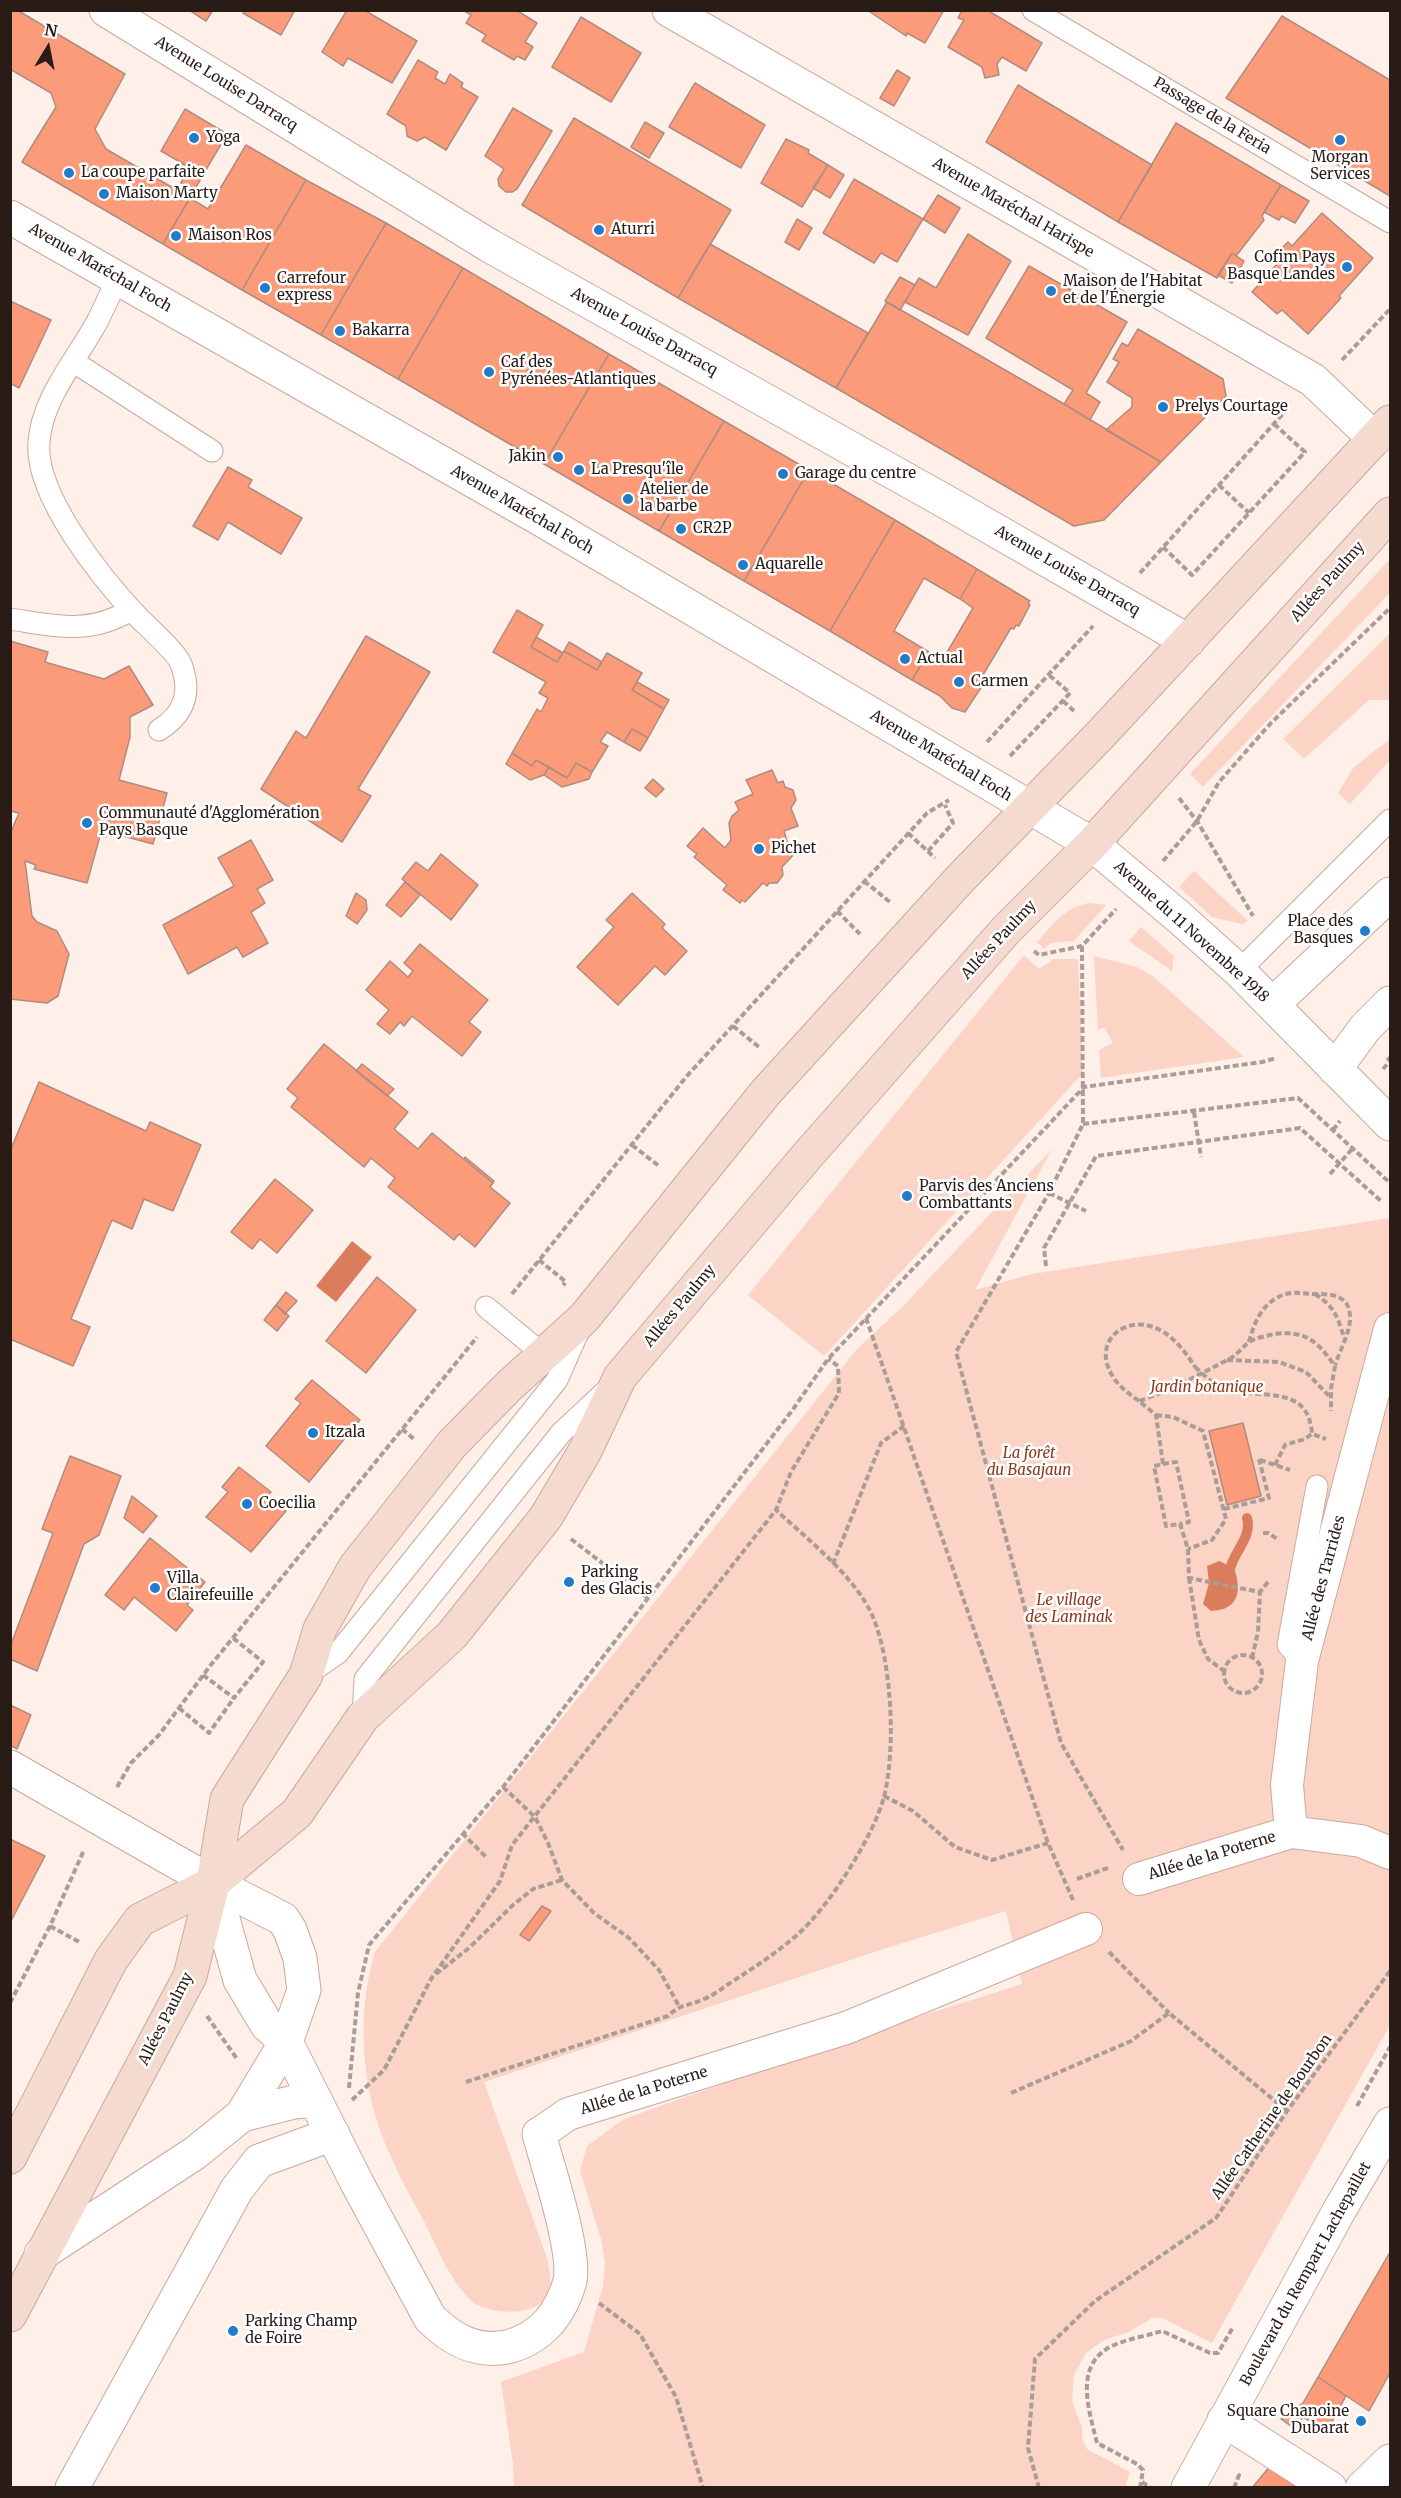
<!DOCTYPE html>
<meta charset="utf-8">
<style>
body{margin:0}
#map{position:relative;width:1401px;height:2498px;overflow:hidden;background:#feefe9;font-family:Merriweather,serif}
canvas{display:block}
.frame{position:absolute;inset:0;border:12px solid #291c17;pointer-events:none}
.north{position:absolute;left:18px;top:18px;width:60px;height:60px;-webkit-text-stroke:4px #fff;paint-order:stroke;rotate:10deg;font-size:16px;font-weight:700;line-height:24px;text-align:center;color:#291c17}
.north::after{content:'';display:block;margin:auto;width:21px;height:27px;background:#291c17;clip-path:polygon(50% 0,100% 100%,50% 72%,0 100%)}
</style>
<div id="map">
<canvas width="1401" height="2498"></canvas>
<div class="frame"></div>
<div class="north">N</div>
</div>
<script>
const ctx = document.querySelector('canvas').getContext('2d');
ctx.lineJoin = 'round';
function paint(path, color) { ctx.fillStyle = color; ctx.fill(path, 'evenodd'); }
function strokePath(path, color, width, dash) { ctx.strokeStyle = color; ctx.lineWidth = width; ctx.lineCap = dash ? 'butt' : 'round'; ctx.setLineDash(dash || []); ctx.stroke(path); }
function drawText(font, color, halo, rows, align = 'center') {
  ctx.font = font + ' Merriweather,serif'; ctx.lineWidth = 5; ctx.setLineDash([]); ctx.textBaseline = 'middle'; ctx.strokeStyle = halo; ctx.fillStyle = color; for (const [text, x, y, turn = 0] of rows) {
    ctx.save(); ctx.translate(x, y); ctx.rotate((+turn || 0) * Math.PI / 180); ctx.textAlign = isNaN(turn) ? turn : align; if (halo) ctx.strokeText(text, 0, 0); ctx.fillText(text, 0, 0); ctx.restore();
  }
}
paint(new Path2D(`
 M1390 559V593L1203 787 1190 774Z
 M1390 633V700H1369L1304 759 1283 739Z
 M1390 739V760L1350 804 1338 793 1354 767Z
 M1194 871 1248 921 1242 924 1212 917 1179 887Z
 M1089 903 1106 905 1074 941 1051 943 1044 949 1037 942C1053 924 1064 908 1089 903Z
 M1141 927 1174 956 1172 971 1129 941Z
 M1024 955 1039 969 1054 959H1078L1083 1073 824 1356 748 1295Z
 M1094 956 1137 967 1154 977 1244 1057 1101 1078 1099 1050 1113 1043 1104 1027 1098 1030Z
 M1052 1149 975 1290 1032 1274 1390 1218V2025L1212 2343 1162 2318H1152L1129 2332 1104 2340 1086 2353 1074 2375 1072 2401 1082 2427V2439L1087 2449 1130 2472 1125 2487H514L513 2464 501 2382 584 2352 603 2286 605 2262 601 2239 580 2171 587 2146 624 2119 855 2037 1022 1984 1006 1911 874 1952 484 2082 546 2255C549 2268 553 2282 547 2295 538 2317 489 2315 473 2302 450 2281 439 2252 426 2225 412 2200 398 2174 387 2148 361 2088 356 2014 375 1952L857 1349 901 1308Z`), '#fbd4c6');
paint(new Path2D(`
 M352 1241 372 1257 336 1302 316 1286Z
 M1219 1561 1234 1568C1242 1591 1239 1610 1211 1611L1203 1604 1209 1583 1207 1566Z`), '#db7d5c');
strokePath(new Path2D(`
 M1231 1566C1236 1549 1252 1537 1247 1518`), '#db7d5c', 10);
const building = new Path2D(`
 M10 10H17L125 74 95 129 106 149 182 193 186 186 181 183 184 176 176 172 181 163 203 175 163 244 22 162 56 107 51 93 10 69Z
 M189 10H213L206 21Z
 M245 10H295L281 35 243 13Z
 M347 10H364L417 41 392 83 348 58 343 66 322 52Z
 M463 10H516L537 23 525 42 533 47 525 60 517 56 514 60 482 41 486 35 466 23 471 15Z
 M867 10H944L925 43 907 33 906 36Z
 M962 10H987L1042 43 1026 71 1002 57 997 64 999 75 985 78 982 67 948 47 964 20 958 18Z
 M1282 16 1390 80V196L1226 98Z
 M581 17 641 53 611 102 552 67Z
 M418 60 438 72 435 78 445 84 450 74 463 83 461 87 478 97 446 150 425 137 417 141 407 136 406 126 387 114Z
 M897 70 910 78 894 106 880 98Z
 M695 83 765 125 741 168 669 127Z
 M1018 85 1152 165 1118 222 986 142Z
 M513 108 552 131 517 189 512 192H506L499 186 498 179 504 169 485 156Z
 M185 109 227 134 203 175 161 151Z
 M574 118 731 210 678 298 522 205Z
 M645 122 664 133 649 158 631 147Z
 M1176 123 1281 185 1262 216 1264 220 1236 256 1232 253 1217 278 1118 222Z
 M786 139 809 150 808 153 828 165 802 207 761 183Z
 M246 145 306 180 242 290 163 244 190 198 208 209Z
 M828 165 844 175 830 198 813 188Z
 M854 179 923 219 897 262 881 253 874 263 823 233Z
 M306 180 386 223 321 335 242 290Z
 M1281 185 1309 201 1295 223 1282 216 1279 220 1264 212Z
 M938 195 960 208 945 233 923 219Z
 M1322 213 1373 258 1339 296 1341 298 1308 334 1282 310 1277 314 1252 292 1286 254 1281 249 1288 242 1292 246Z
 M797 219 812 228 799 250 785 242Z
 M386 223 463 268 398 379 321 335Z
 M968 234 1011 261 968 335 905 302 919 278 936 288Z
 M710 244 868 333 836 388 678 298Z
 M1232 253 1244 261 1232 283 1218 275Z
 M1029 266 1127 322 1086 393 1100 402 1090 420 1064 404 1073 390 986 338Z
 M463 268 609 354 544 464 398 379Z
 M900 277 915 285 900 310 885 301Z
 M10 301 51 320 19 388 10 383Z
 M887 302 1064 404 1161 462 1104 520 1074 526 836 388Z
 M1138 329 1223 379 1226 396 1161 462 1106 430 1132 407V398L1107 382 1119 362 1113 359 1122 343 1128 346Z
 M609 354 724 421 659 531 544 464Z
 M724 421 809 470 744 581 659 531Z
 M228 467 252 480 248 487 302 518 281 554 228 522 218 540 193 526Z
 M809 470 895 520 830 631 744 581Z
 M895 520 977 569 960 599 924 578 894 631 929 652 912 680 830 631Z
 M977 569 1030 601 1028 603 1030 605 1019 626 1016 625 1014 629 1011 628 980 680 983 682 982 686 965 712 952 708 940 696 912 680 929 652 942 661 973 608 960 599Z
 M517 610 543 625 531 647 557 662 564 651 597 670 607 653 642 673 632 690 664 709 648 738 632 729 624 742 607 732 600 742 608 746 592 772 576 763 567 778 536 760 532 766 512 753 537 709 541 712 548 698 539 693 546 682 493 652Z
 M366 636 430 672 358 789 371 796 342 842 261 789 296 731 306 738Z
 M536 637 563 653 557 662 531 647Z
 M10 641 48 652 45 662 104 679 129 666 153 705 130 717V737L119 780 167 793 153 844 108 832 106 837 100 836 87 883 34 869 36 865 25 861 32 916 37 922 57 931 69 954 58 996 47 1003 10 999V834L19 813 10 811Z
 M569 642 602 662 597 670 564 651Z
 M637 682 669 700 664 709 632 690Z
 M632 729 648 738 640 751 624 742Z
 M512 753 532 766 536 760 549 767 544 775 530 780 506 764Z
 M576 763 592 772 589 779 562 787 544 775 549 767 567 778Z
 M772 770 778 783 783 781 785 787 793 790 796 800 791 808 798 826 784 831 788 845 796 852 782 867 783 875 777 883H769L767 886 763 883 745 902 742 900 740 903 723 890 727 885 694 857 697 854 687 846 703 828 725 848 731 840 729 823 732 816 739 810 735 802 753 794 746 780Z
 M653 779 664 789 656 797 645 788Z
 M251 840 273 880 257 889 265 903 251 912 268 943 243 957 237 947 188 974 163 925 234 886 218 858Z
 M441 854 478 885 451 920 402 879 416 862 428 871Z
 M405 882 420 895 401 917 386 905Z
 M356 893 366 900 367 910 357 924 346 916Z
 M632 893 665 924 662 928 687 951 665 975 655 966 618 1005 577 967 614 927 606 920Z
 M420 944 488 1000 469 1022 481 1032 462 1056 412 1016 404 1026 400 1022 390 1034 377 1024 389 1010 366 990 390 961 408 977 413 971 404 963Z
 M324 1044 408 1112 394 1129 418 1149 432 1133 493 1183 490 1187 510 1203 475 1247 459 1234 454 1240 388 1187 395 1178 371 1158 364 1167 291 1107 298 1098 287 1089Z
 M362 1064 394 1089 387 1096 356 1071Z
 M39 1082 146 1131 150 1122 201 1145 173 1211 144 1199 132 1229 112 1220 71 1319 90 1327 73 1366 10 1339V1151Z
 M465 1157 494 1181 493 1183 464 1159Z
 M275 1179 313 1210 277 1253 260 1239 252 1249 231 1232Z
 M377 1277 416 1310 366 1373 326 1341Z
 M286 1292 297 1301 285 1314 276 1305Z
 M276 1305 289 1316 277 1331 264 1320Z
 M312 1380 360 1420 309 1482 266 1446 301 1403 295 1399Z
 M1243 1423 1261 1496 1227 1505 1209 1431Z
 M70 1456 121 1476 99 1535 84 1544 37 1671 10 1659V1647L53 1533 42 1529Z
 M239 1467 271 1492 267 1497 286 1511 251 1552 206 1517 228 1492 222 1487Z
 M132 1496 157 1516 143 1533 124 1518Z
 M150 1538 205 1582 187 1605 193 1610 176 1631 134 1597 124 1610 105 1595Z
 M10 1705 31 1715 17 1749 10 1745Z
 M10 1839 45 1856 10 1923Z
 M542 1906 551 1911 529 1941 520 1935Z
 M1390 2252V2373L1369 2411 1318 2377Z
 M1318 2377 1346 2396 1327 2431 1303 2417 1295 2429 1281 2419 1303 2403Z
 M1271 2465 1303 2488H1252Z`);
paint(building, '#fc9b79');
strokePath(building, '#af8c80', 1.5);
const service = new Path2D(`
 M1033 10 1390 222
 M118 278C111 292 105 306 98 320 78 358 42 397 39 442 34 495 103 580 138 617 148 627 178 654 181 664 192 693 184 714 159 730
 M74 362 212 451
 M10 619C57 626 89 635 131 610
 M1239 971 1390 820
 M486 1307 544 1355
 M1302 1661 1288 1645 1317 1486
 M306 1675 338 1653 557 1380 579 1330
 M363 1717 365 1679 561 1433 607 1390`);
const pedestrian = new Path2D(`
 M1291 1832 1287 1785 1302 1661 1390 1329
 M1139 1879 1291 1832 1361 1841 1390 1853
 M539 2134 568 2114 846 2028 1086 1929`);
const minor = new Path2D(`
 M106 10 490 246 948 503 1188 641
 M669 10 1313 380 1375 439
 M10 217 542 520 1092 844 1180 918 1239 971 1390 1124
 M1273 1004 1390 894
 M1335 1069 1365 1028 1390 1003
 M286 2042 357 2183 430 2318C452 2340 476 2353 507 2347 524 2343 537 2335 549 2322 559 2310 566 2296 570 2281 576 2251 548 2167 539 2134
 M242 2115 294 2102 315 2100
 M1224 2420 1330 2488
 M72 2488 237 2189 259 2161 333 2134
 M1188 2488 1340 2209 1390 2124
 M1362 2488 1390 2461`);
const tertiary = new Path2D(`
 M10 1767 213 1883 283 1919 290 1930 300 1958 304 1990 286 2042 242 2115 195 2153 41 2254
 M213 1883 240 1980 267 2025 286 2042`);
const secondary = new Path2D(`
 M10 2157 111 1960 140 1920 213 1883 297 1813 363 1717 452 1635 546 1517 585 1451 620 1377 807 1156 1006 930 1092 844 1390 514
 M10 2315 190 1976 213 1883 227 1799 306 1675 320 1629 355 1567 452 1444 510 1385 584 1318 766 1092 837 1014 960 879 1102 733 1390 422`);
strokePath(service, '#cba89b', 23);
strokePath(pedestrian, '#cba89b', 34);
strokePath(minor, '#cba89b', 35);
strokePath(tertiary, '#cba89b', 35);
strokePath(secondary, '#cba89b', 35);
strokePath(new Path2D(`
 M1342 360 1390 309
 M1219 485 1249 513
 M1163 547 1192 575 1305 452 1274 424
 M1140 573 1289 407
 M1063 701 1074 711
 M987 742 1093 626
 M1010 756 1070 693 1049 675
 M1179 798 1197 821 1253 916
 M908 833 935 858
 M928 851 953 823 945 805
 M1163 861 1197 821 1219 782 1271 723 1390 608
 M864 881 890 902 889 903
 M837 911 860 934
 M1082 946 1083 1124 1049 1193 956 1352 1061 1743 1123 1850
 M1034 951 1039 955 1082 946 1116 909
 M733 1026 759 1047
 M1383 1069 1390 1061 1386 1056
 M1194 1112 1201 1157
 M1083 1124 1298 1098 1390 1183
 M1333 1130 1340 1121
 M632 1145 659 1166
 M1330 1174 1353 1148
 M1049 1193 1086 1211
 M539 1260 566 1282 563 1285
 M1046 1266 1044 1248 1096 1156 1300 1128 1382 1202
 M512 1294 686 1077 927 813 949 800
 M1315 1294C1334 1306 1338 1317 1344 1338
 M866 1318 1048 1843 1073 1900
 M1249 1342C1253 1326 1260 1308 1275 1299 1290 1289 1300 1294 1316 1294 1332 1294 1349 1295 1350 1316 1351 1331 1340 1350 1335 1365
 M1227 1360 1279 1362 1306 1372 1330 1397
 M1212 1382C1221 1386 1229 1390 1239 1392 1272 1397 1309 1389 1312 1434
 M1139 1401C1128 1393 1118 1386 1112 1375 1091 1341 1127 1312 1160 1330 1174 1337 1187 1354 1195 1367
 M1156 1415 1173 1417 1203 1431 1226 1519 1212 1540 1188 1549
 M402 1429 414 1439
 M1260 1460 1290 1470
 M1163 1464 1176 1462 1189 1522 1180 1524
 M1275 1465 1285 1445 1305 1439 1312 1434 1326 1439
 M1224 1509 1269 1498 1259 1459
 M1263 1533H1268L1279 1540
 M571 1539 649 1599
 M833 1564 881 1443 904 1426
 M1189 1578 1199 1640 1208 1659 1224 1671
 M1268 1582 1260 1592 1189 1578 1188 1549 1180 1524 1166 1526 1154 1466 1163 1464 1156 1415 1139 1401C1172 1390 1200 1374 1231 1358 1239 1353 1241 1348 1248 1343 1254 1338 1267 1336 1274 1334 1306 1330 1317 1341 1335 1366L1331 1389V1411
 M1224 1674a19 19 0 1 1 38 0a19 19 0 1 1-38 0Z
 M1252 1658 1258 1632 1260 1592
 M203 1675 234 1698 263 1662 233 1638
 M179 1708 209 1733 234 1698
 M117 1787 131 1763 159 1735 210 1666 477 1337
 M503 1787 535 1817 548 1843 562 1880 594 1913 629 1938 659 1970 679 2006
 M884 1796 913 1811 955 1847 992 1860 1048 1843
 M462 1833 487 1858
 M1077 1879 1108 1868
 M50 1926 81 1943
 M1109 1952 1169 2013
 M436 1974 469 1948 513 1905 533 1889 562 1880
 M10 2003 50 1926 84 1850
 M207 2016 237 2059
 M466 2082 668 2016C682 2003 689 2006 704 1999 712 1996 720 1990 727 1985 752 1969 775 1954 797 1935 829 1907 873 1837 884 1797 896 1749 892 1663 873 1617 856 1577 807 1539 776 1510
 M349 2088 358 1993 369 1945 503 1787 791 1412 828 1359 1084 1087 1262 1062 1276 1058
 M1011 2093 1131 2041 1169 2013 1287 2111
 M352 2100 384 2070 431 1979 500 1881 512 1845 776 1510 791 1472 839 1393 838 1366 828 1359
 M1357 2106 1390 2047
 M599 2303 640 2334 676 2397 703 2488
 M1142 2482 1151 2488
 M1039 2488 1028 2448 1035 2359 1095 2301 1216 2218 1287 2111 1390 1971
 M1140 2488 1143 2470 1137 2464 1097 2443C1089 2410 1073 2365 1112 2346 1127 2339 1146 2336 1162 2331L1210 2353H1218L1233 2327
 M1234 2488 1239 2475 1236 2474`), '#aa9c97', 4, [6, 3]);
strokePath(service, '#fff', 21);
strokePath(pedestrian, '#fff', 32);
strokePath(minor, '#fff', 33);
strokePath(tertiary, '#fff', 33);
strokePath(secondary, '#f5dad0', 33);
strokePath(new Path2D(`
 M1195 1367 1212 1382`), '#aa9c97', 4, [6, 3]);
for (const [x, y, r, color] of [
 [194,138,6,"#237ac8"],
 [1340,140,6,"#237ac8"],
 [69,173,6,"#237ac8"],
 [104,194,6,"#237ac8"],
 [599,230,6,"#237ac8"],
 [176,236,6,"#237ac8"],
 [1347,267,6,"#237ac8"],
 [265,288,6,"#237ac8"],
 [1051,291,6,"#237ac8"],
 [340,331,6,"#237ac8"],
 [489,372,6,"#237ac8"],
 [1163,407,6,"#237ac8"],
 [558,457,6,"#237ac8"],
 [579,470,6,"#237ac8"],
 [783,474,6,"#237ac8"],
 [628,499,6,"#237ac8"],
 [681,529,6,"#237ac8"],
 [743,565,6,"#237ac8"],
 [905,659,6,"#237ac8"],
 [959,682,6,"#237ac8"],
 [87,823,6,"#237ac8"],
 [759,849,6,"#237ac8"],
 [1365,931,6,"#237ac8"],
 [907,1196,6,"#237ac8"],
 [313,1433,6,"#237ac8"],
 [247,1504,6,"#237ac8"],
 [569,1582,6,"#237ac8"],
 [155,1588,6,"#237ac8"],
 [233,2331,6,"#237ac8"],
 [1361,2421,6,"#237ac8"]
]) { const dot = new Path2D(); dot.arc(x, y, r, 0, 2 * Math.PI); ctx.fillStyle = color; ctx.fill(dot); strokePath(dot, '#fff', 2); }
drawText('15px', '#291c17', '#fff', [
 ["Avenue Louise Darracq",226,84,32],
 ["Passage de la Feria",1212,116,31],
 ["Avenue Maréchal Harispe",1013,208,30],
 ["Avenue Maréchal Foch",100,268,30],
 ["Avenue Louise Darracq",644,332,29],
 ["Avenue Maréchal Foch",522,510,30],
 ["Avenue Louise Darracq",1067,571,30],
 ["Allées Paulmy",1328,582,-48],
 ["Avenue Maréchal Foch",941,756,31],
 ["Avenue du 11 Novembre 1918",1191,932,42],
 ["Allées Paulmy",999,940,-47],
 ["Allées Paulmy",680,1306,-50],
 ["Allée des Tarrides",1324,1578,-75],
 ["Allée de la Poterne",1212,1856,-17],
 ["Allées Paulmy",166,2019,-63],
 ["Allée de la Poterne",644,2091,-17],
 ["Allée Catherine de Bourbon",1272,2117,-55],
 ["Boulevard du Rempart Lachepaillet",1306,2274,-61]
]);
drawText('15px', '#291c17', '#fff', [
 ["Yoga",206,138],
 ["Morgan",1340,158,"center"],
 ["Services",1340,175,"center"],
 ["La coupe parfaite",81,173],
 ["Maison Marty",116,194],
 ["Aturri",611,230],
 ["Maison Ros",188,236],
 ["Cofim Pays",1335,258,"right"],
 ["Basque Landes",1335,275,"right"],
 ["Carrefour",277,279],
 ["express",277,296],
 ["Maison de l'Habitat",1063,282],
 ["et de l'Énergie",1063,299],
 ["Bakarra",352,331],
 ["Caf des",501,363],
 ["Pyrénées-Atlantiques",501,380],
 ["Prelys Courtage",1175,407],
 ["Jakin",546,457,"right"],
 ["La Presqu'île",591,470],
 ["Garage du centre",795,474],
 ["Atelier de",640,490],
 ["la barbe",640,507],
 ["CR2P",693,529],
 ["Aquarelle",755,565],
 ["Actual",917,659],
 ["Carmen",971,682],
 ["Communauté d'Agglomération",99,814],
 ["Pays Basque",99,831],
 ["Pichet",771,849],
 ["Place des",1353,922,"right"],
 ["Basques",1353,939,"right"],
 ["Parvis des Anciens",919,1187],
 ["Combattants",919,1204],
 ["Itzala",325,1433],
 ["Coecilia",259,1504],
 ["Parking",581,1573],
 ["des Glacis",581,1590],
 ["Villa",167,1579],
 ["Clairefeuille",167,1596],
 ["Parking Champ",245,2322],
 ["de Foire",245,2339],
 ["Square Chanoine",1349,2412,"right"],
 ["Dubarat",1349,2429,"right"]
], 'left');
drawText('italic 15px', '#8d3816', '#fff', [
 ["Jardin botanique",1207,1388],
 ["La forêt",1029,1454],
 ["du Basajaun",1029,1471],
 ["Le village",1069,1601],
 ["des Laminak",1069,1618]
]);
</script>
